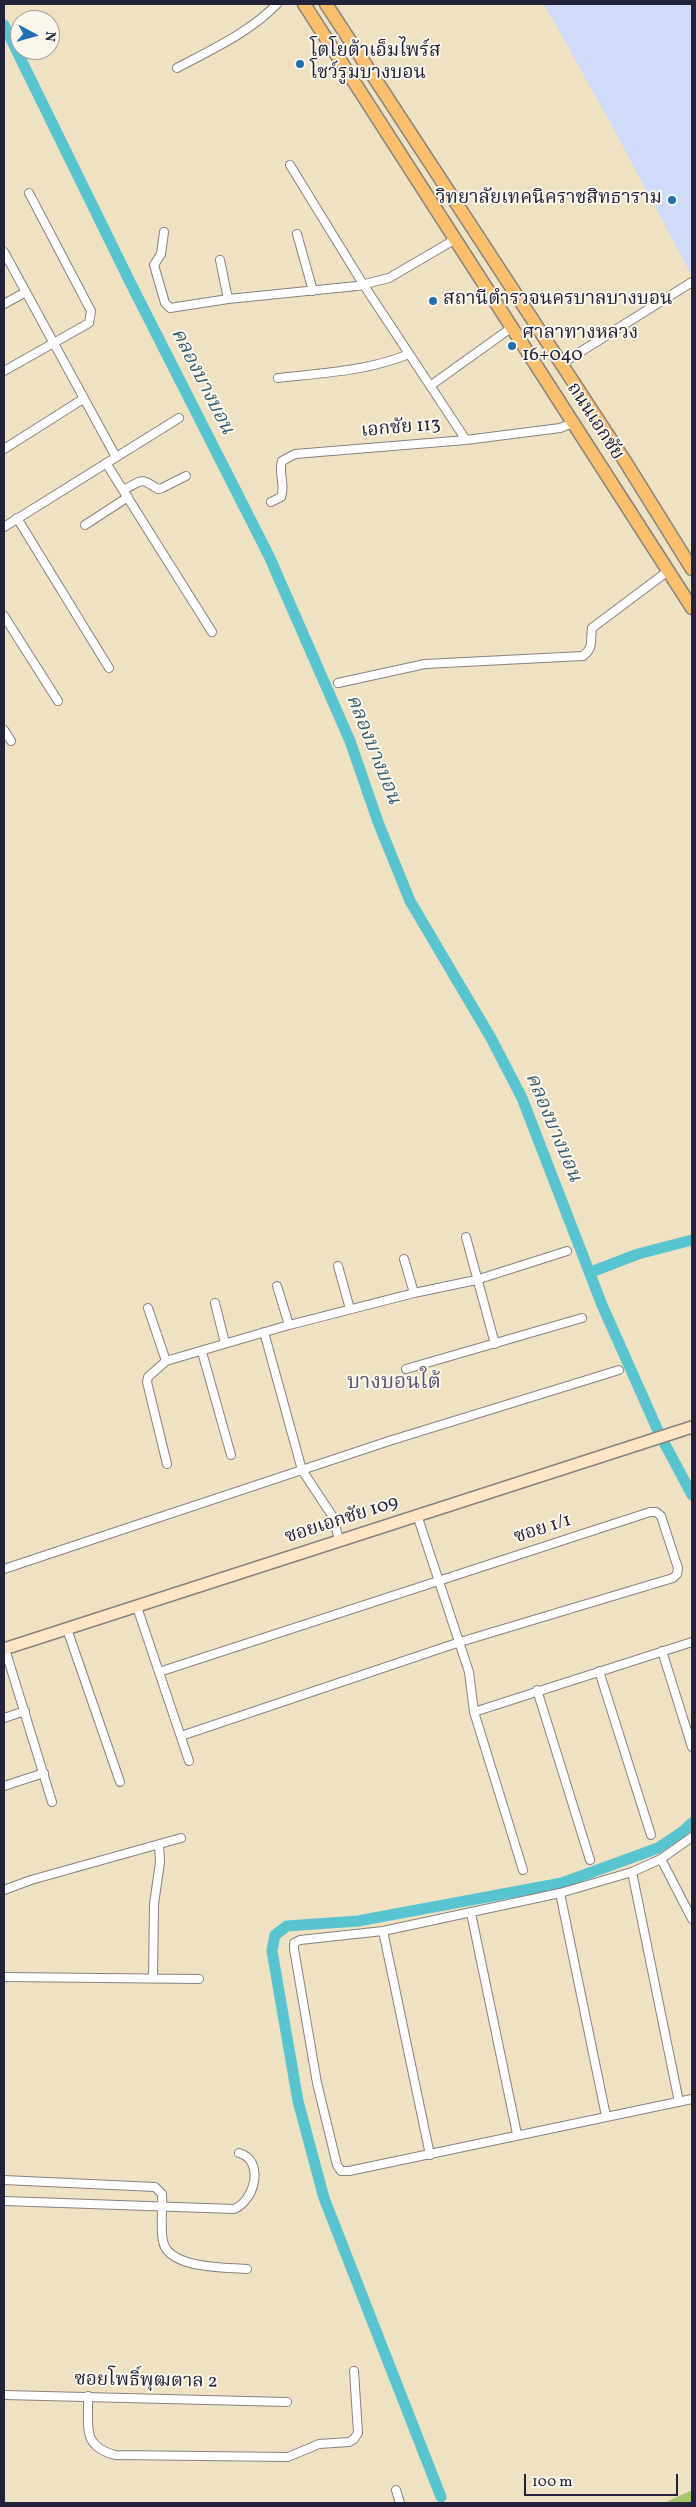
<!DOCTYPE html>
<meta charset="utf-8">
<style>
body{margin:0}
#map{position:relative;width:696px;height:2507px;overflow:hidden;background:#eee2c3;font-family:Vollkorn,serif}
canvas{display:block}
.frame{position:absolute;inset:0;border:5px solid #22223b;pointer-events:none}
.north{position:absolute;left:10px;top:10px;width:50px;height:50px;box-sizing:border-box;background:#fbf7ec;border:1px solid #a4a2a5;border-radius:50%;rotate:96deg;font-size:14px;font-weight:700;line-height:20px;text-align:center;color:#22223b}
.north::after{content:'';display:block;margin:auto;width:18px;height:22px;background:#1f6fb2;clip-path:polygon(50% 0,100% 100%,50% 72%,0 100%)}
.scale{position:absolute;left:524px;top:2474px;width:154px;height:22px;box-sizing:border-box;border:2px solid #22223b;border-top:0;padding-left:6px;font-size:15px;line-height:18px;white-space:nowrap;color:#22223b;-webkit-text-stroke:4px #fbf7ec;paint-order:stroke}
</style>
<div id="map">
<canvas width="696" height="2507"></canvas>
<div class="frame"></div>
<div class="north">N</div>
<div class="scale">100 m</div>
</div>
<script>
const ctx = document.querySelector('canvas').getContext('2d');
ctx.lineJoin = 'round';
function paint(path, color) { ctx.fillStyle = color; ctx.fill(path, 'evenodd'); }
function strokePath(path, color, width, dash) { ctx.strokeStyle = color; ctx.lineWidth = width; ctx.lineCap = dash ? 'butt' : 'round'; ctx.setLineDash(dash || []); ctx.stroke(path); }
function drawText(font, color, halo, rows, align = 'center') {
  ctx.font = font + ' Vollkorn,"Noto Serif Thai",serif'; ctx.lineWidth = 4; ctx.setLineDash([]); ctx.textBaseline = 'middle'; ctx.strokeStyle = halo; ctx.fillStyle = color; for (const [text, x, y, turn = 0] of rows) {
    ctx.save(); ctx.translate(x, y); ctx.rotate((+turn || 0) * Math.PI / 180); ctx.textAlign = isNaN(turn) ? turn : align; if (halo) ctx.strokeText(text, 0, 0); ctx.fillText(text, 0, 0); ctx.restore();
  }
}
paint(new Path2D(`
 M544 4H692V276L611 124Z`), '#d0daf9');
paint(new Path2D(`
 M692 2490V2503H664Z`), '#a6c56d');
strokePath(new Path2D(`
 M4 25 131 284 269 556 350 741 378 822 410 901 491 1038 522 1098 602 1305 659 1433 692 1495
 M591 1272 638 1254 692 1240
 M441 2497 324 2198 298 2101 272 1951 275 1935 287 1926 358 1921 562 1883 658 1848 682 1832 692 1823`), '#58c4cf', 11);
const street = new Path2D(`
 M177 68C211 50 250 32 277 4
 M290 165 363 284 466 440
 M164 232 161 254 154 265 165 303 170 308 228 299 357 286 389 278 454 240
 M297 234 313 291
 M4 252 116 457
 M220 260 228 299
 M4 304 24 293
 M561 364 692 282
 M4 371 89 323 91 311 29 193
 M278 378C322 373 368 371 409 354
 M430 386 511 328
 M4 449 83 399
 M106 463 212 632
 M123 490C144 480 139 477 158 489L162 488 186 476
 M271 502 281 497C286 485 278 474 282 461L295 454 466 440 560 428 573 423
 M17 518 109 668
 M85 525 128 497
 M4 527 179 418
 M4 616 58 701
 M338 683 425 664 583 656C594 648 590 641 592 628L668 571
 M4 730 11 741
 M466 1237 495 1344
 M404 1259 414 1293
 M338 1266 350 1309
 M277 1286 289 1325
 M215 1303 225 1343
 M148 1308 166 1361
 M264 1332 302 1470 333 1517 339 1540
 M202 1352 231 1455
 M406 1369 582 1318
 M167 1464 147 1382 148 1377 166 1361 289 1325 414 1293 476 1280 567 1251
 M417 1515 469 1672 474 1712 523 1870
 M4 1569 389 1441 619 1370
 M137 1607 189 1761
 M67 1629 120 1782
 M5 1649 52 1802
 M662 1651 692 1747
 M599 1671 651 1835
 M159 1672 650 1512H656L661 1516 678 1568 677 1574 673 1578 460 1642 181 1736
 M537 1690 590 1860
 M474 1712 692 1642
 M4 1718 25 1711
 M4 1786 44 1773
 M692 1837 661 1859 632 1872 560 1893 383 1931 300 1940 294 1943V1949L317 2083 337 2165 341 2171H349L692 2099
 M661 1859 692 1919
 M632 1872 679 2102
 M4 1890 31 1880 181 1838
 M560 1893 606 2116
 M471 1913 517 2134
 M383 1931 430 2155
 M4 1977 199 1979
 M153 1978 154 1904 160 1862 159 1845
 M4 2180 155 2187 162 2194C163 2209 160 2227 163 2241 168 2269 225 2267 247 2269
 M4 2201 234 2209C255 2201 265 2160 239 2153
 M4 2395 287 2402
 M88 2396C89 2426 81 2446 115 2455L288 2457 319 2444 349 2442 354 2439 358 2433 354 2371
 M396 2490 400 2503`);
const secondary = new Path2D(`
 M4 1649 692 1427`);
const primary = new Path2D(`
 M304 4 692 608
 M326 4 623 458 692 569`);
strokePath(street, '#88827f', 10);
strokePath(secondary, '#88827f', 14);
strokePath(primary, '#88827f', 15);
strokePath(street, '#fff', 8);
strokePath(secondary, '#fde5c5', 11);
strokePath(primary, '#f9bf6d', 12);
for (const [x, y, r, color] of [
 [300,64,5,"#1f6fb2"],
 [672,200,5,"#1f6fb2"],
 [433,301,5,"#1f6fb2"],
 [512,346,5,"#1f6fb2"]
]) { const dot = new Path2D(); dot.arc(x, y, r, 0, 2 * Math.PI); ctx.fillStyle = color; ctx.fill(dot); strokePath(dot, '#fbf7ec', 2); }
drawText('19px', '#22223b', '#fbf7ec', [
 ["โตโยต้าเอ็มไพร์ส",310,53],
 ["โชว์รูมบางบอน",310,75],
 ["วิทยาลัยเทคนิคราชสิทธาราม",662,200,"right"],
 ["สถานีตำรวจนครบาลบางบอน",443,301],
 ["ศาลาทางหลวง",522,335],
 ["16+040",522,357]
], 'left');
drawText('19px', '#22223b', '#fbf7ec', [
 ["ถนนเอกชัย",594,422,57],
 ["เอกชัย 113",401,429,-5],
 ["ซอยเอกชัย 109",342,1521,-18],
 ["ซอย 1/1",543,1530,-18],
 ["ซอยโพธิ์พุฒตาล 2",146,2382,1]
]);
drawText('italic 20px', '#355b6f', '#fbf7ec', [
 ["คลองบางบอน",201,382,63],
 ["คลองบางบอน",372,750,68],
 ["คลองบางบอน",552,1128,67]
]);
drawText('21px', '#5a5474', '#fbf7ec', [
 ["บางบอนใต้",394,1384]
]);
</script>
